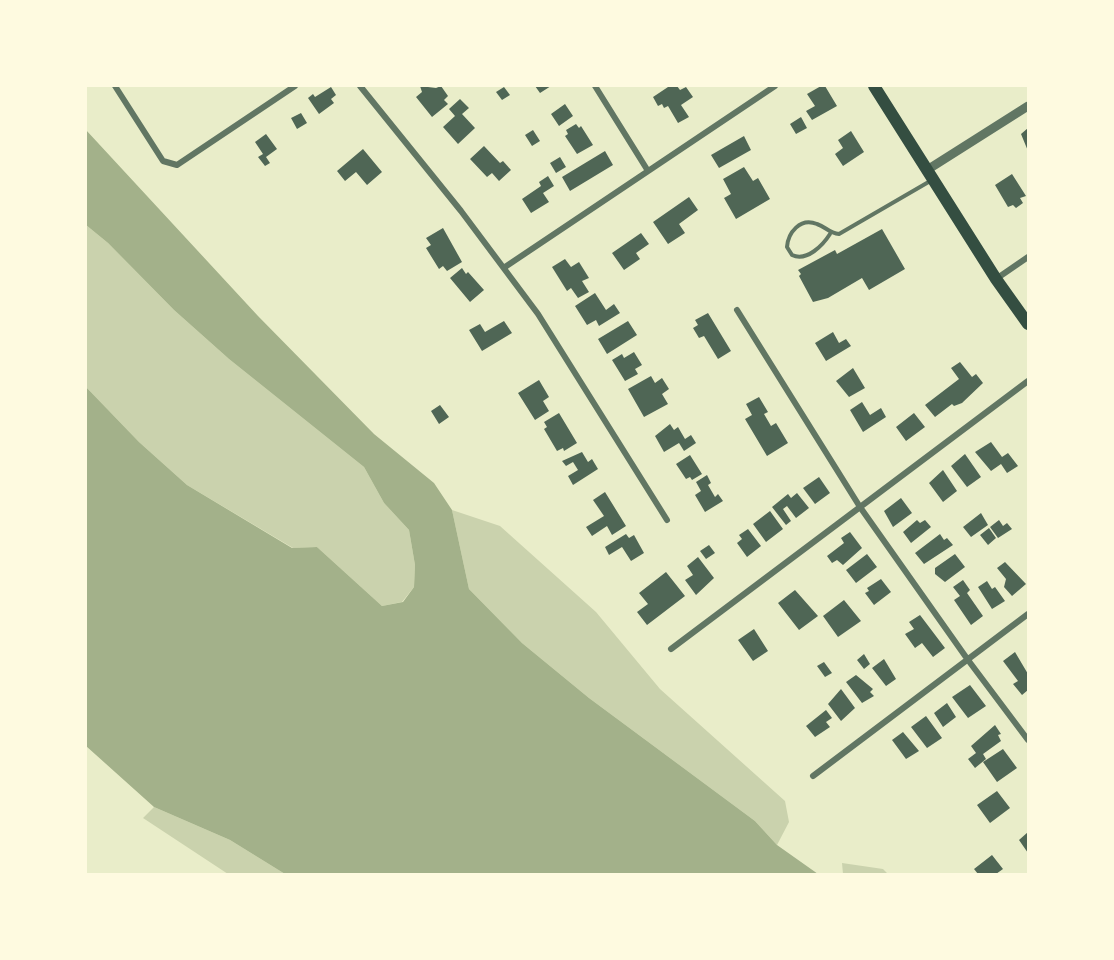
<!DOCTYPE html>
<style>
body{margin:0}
#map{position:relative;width:1114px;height:960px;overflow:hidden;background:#e9edc9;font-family:Georgia,serif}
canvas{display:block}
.frame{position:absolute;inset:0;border:87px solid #fefae0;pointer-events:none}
</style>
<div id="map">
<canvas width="1114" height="960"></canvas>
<div class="frame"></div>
</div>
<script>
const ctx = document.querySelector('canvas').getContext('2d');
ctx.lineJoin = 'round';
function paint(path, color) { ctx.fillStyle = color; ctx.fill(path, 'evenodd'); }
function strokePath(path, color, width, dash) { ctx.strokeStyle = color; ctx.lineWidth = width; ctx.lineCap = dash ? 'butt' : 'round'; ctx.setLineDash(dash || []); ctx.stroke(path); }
paint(new Path2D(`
 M86 225 108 243 174 310 229 359 364 467 384 503 409 530 415 565 414 587 402 602 382 606 317 547 293 548 187 485 139 442 86 387Z
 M452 510 500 526 596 612 660 689 785 801 789 822 777 845 755 821 589 698 522 643 469 589Z
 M154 807 230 840 285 874H228L143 818Z
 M842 863 883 869 888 874H843Z`), '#cad2ad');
paint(new Path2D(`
 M86 130 258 316 374 434 434 483 452 510 469 589 522 643 589 698 755 821 777 845 818 874H285L230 840 154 807 86 746V387L139 442 187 485 292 548 317 547 382 606 403 602 414 587 415 565 409 530 384 503 364 467 229 359 174 310 108 243 86 225Z`), '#a3b18a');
paint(new Path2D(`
 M420 86 436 88 441 86 448 96 444 100 448 104 432 117 416 97 422 92Z
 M535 86H551L540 93Z
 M667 86H677L680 90 686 87 693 97 681 105 689 117 678 123 668 106 664 108 662 104 658 106 653 97 668 87Z
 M821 86H825L837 106 812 120 806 111 815 106 807 94Z
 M331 87 336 95 331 99 334 103 319 114 308 98 313 94 315 97Z
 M504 87 510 95 502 100 496 92Z
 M460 99 469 108 462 114 475 128 458 144 443 127 455 116 449 109Z
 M565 104 573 116 559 126 551 114Z
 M301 113 307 123 297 129 291 118Z
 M801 117 807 128 796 134 790 124Z
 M576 124 579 128 581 126 593 145 577 154 565 136 568 134 566 130Z
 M1028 128V151L1021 134Z
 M533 130 540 141 532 146 525 135Z
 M851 131 864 152 843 166 835 154 843 148 838 140Z
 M266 134 277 149 266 157 270 163 265 166 258 157 263 154 255 142Z
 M744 136 751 150 719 168 711 155Z
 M484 146 500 163 503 161 511 170 499 181 492 173 487 177 470 159Z
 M363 149 382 172 367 185 356 172 345 181 337 171Z
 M605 151 613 165 570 191 562 177Z
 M560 157 566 167 556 173 550 163Z
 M744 167 753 181 758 178 770 199 736 219 724 198 731 194 723 179Z
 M1012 174 1026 196 1020 198 1023 203 1016 208 1013 205 1008 207 995 185Z
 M548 176 554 186 543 193 549 202 531 213 522 199 541 186 539 182Z
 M689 197 698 210 679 224 685 233 668 244 653 222Z
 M443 228 462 262 447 271 443 266 439 269 426 248 431 245 426 238Z
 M882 229 905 269 869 290 862 278 828 298 813 302 799 276 801 274 798 270 835 250 837 254Z
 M641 233 649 244 636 253 640 259 624 270 612 253Z
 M565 259 571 267 579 262 589 278 582 281 589 292 578 298 571 288 567 291 552 267Z
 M462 268 466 274 468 272 484 290 470 302 450 278Z
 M595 293 606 310 614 304 620 313 599 326 596 320 587 325 575 306Z
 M708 313 731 351 718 359 704 336 699 338 693 328 698 325 695 320Z
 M504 321 512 333 482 351 469 330 480 324 485 332Z
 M628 321 637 335 607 354 598 339Z
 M833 332 839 343 846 339 851 346 826 361 815 343Z
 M634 352 642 365 635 369 638 374 625 381 612 360 622 354 624 358Z
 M960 362 972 377 976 374 983 383 962 403 954 406 952 404 935 417 925 405 959 379 951 368Z
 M853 368 865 388 849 397 836 381Z
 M651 376 655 383 662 378 669 389 662 394 668 404 644 417 628 389Z
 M539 380 549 397 543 401 549 411 535 420 518 393Z
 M759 397 768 412 764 414 771 426 776 423 788 443 767 456 745 419 752 415 746 404Z
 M862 402 870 415 881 408 886 417 863 432 850 410Z
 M440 405 449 417 439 424 431 411Z
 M559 413 577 443 564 451 563 448 557 451 544 429 547 427 544 422Z
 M914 413 925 427 906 441 896 427Z
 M670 424 674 430 678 427 685 439 691 435 696 443 684 451 679 443 664 452 655 436Z
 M991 442 1002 457 1008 453 1018 466 1007 473 1001 464 991 471 975 452Z
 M582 452 588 462 592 459 598 469 573 485 568 476 578 470 573 462 566 466 562 461Z
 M965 454 981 477 967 487 951 466Z
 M690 455 702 474 692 480 690 477 686 479 676 464Z
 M943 470 957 491 943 502 929 483Z
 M707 475 711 483 708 485 715 497 718 494 723 501 705 512 695 495 701 491 696 482Z
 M819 477 830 493 815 504 803 488Z
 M605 492 626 526 612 535 607 526 592 536 586 527 604 516 593 500Z
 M797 493 809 508 796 518 787 506 783 509 791 521 786 525 772 507 788 494 791 498Z
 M901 498 912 513 893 527 884 511Z
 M770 511 783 529 766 542 753 524Z
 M981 513 988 525 971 537 963 527Z
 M917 520 920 523 925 520 931 527 911 543 903 532Z
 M999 520 1003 526 1007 523 1012 529 998 538 990 527Z
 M989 528 996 538 988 545 980 535Z
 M748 529 761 546 747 557 737 543 742 539 739 535Z
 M850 532 862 548 843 565 837 560 832 563 827 556 844 543 841 538Z
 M626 534 629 538 634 535 644 553 631 561 622 547 609 555 605 547Z
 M940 534 944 540 947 538 953 545 924 564 915 553Z
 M709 545 715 553 706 559 700 551Z
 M867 554 877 567 856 583 846 570Z
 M955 554 965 567 945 582 935 574V568Z
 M698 557 714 578 696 595 685 580 693 575 687 566Z
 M1005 562 1026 584 1012 596 1004 587 1006 579 997 568Z
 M666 572 685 596 647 625 637 612 648 604 639 593Z
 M881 579 891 592 874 605 865 593 869 591 867 588Z
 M963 580 970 590 967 593 983 616 971 625 954 600 960 596 953 587Z
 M987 581 992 589 995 587 1005 601 992 609 978 587Z
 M795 590 818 616 799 630 778 603Z
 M844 600 861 621 838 637 823 616Z
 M920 615 945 648 933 657 922 643 915 648 905 634 914 629 909 622Z
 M754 629 768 651 753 661 738 640Z
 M1015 652 1028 674V690L1022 695 1013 684 1018 681 1003 661Z
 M864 654 870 664 864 669 857 660Z
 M884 659 896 679 886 686 872 668Z
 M824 662 832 673 825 677 817 666Z
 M856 675 873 689 870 692 874 696 862 703 846 682Z
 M970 685 986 706 968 718 952 697Z
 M841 689 855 708 841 721 828 704Z
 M947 703 956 717 943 727 934 713Z
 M826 710 832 718 826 722 830 727 815 737 806 726Z
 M926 716 942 738 927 748 911 727Z
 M995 725 1001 734 998 735 1001 741 983 754 986 759 975 768 968 759 976 753 971 746Z
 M903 732 919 751 906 759 892 740Z
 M1003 749 1017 768 997 782 983 762Z
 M997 791 1010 808 990 823 977 805Z
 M1028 832V853L1019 840Z
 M992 855 1003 869 996 874H978L974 869Z`), '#4f6655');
strokePath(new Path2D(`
 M830 234C823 245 807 262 792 255L787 247C788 233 800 217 817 224 826 227 829 233 839 234L932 180`), '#617663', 4);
strokePath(new Path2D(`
 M115 86 163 161 177 165 295 86
 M360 86 461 211 538 314 667 520
 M595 86 648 171
 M505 267 775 86
 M996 279 1028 257
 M737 310 860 507 968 660 1028 740
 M671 649 1028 381
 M813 776 1028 614`), '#617663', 6);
strokePath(new Path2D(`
 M927 170 1028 106`), '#617663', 9);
strokePath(new Path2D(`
 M874 86 996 279 1028 324`), '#344e41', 12);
</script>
